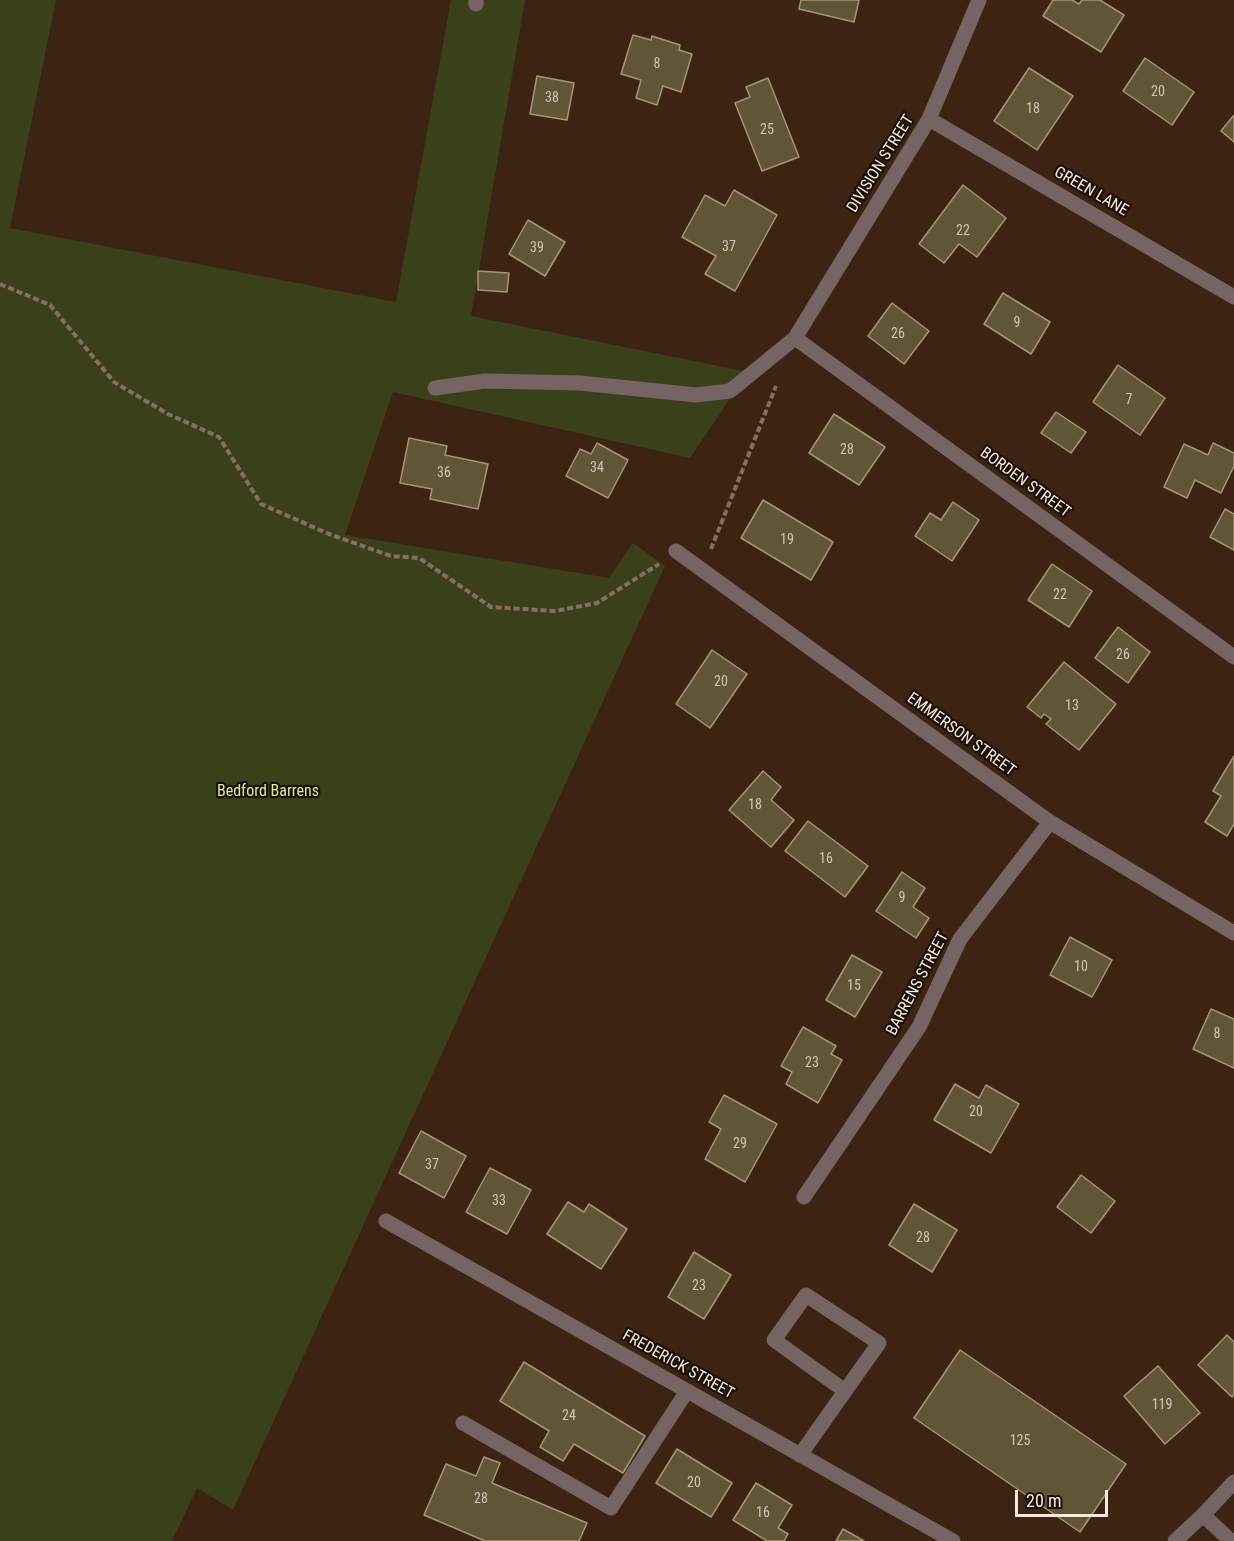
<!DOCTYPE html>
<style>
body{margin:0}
#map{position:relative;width:1234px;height:1541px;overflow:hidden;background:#3d2312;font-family:"Roboto Condensed",sans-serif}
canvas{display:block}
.scale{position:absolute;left:1015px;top:1490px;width:93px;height:27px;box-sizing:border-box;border:3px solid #fae8de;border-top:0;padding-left:8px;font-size:18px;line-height:21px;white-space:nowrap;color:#fae8de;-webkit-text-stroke:4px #1b1009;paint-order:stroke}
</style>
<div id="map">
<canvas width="1234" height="1541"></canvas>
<div class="scale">20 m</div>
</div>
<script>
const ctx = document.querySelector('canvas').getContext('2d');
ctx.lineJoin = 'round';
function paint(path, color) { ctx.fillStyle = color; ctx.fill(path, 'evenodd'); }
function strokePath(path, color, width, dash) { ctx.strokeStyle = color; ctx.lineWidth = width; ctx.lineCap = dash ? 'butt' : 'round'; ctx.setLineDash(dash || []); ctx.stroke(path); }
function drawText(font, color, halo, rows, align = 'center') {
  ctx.font = font + ' "Roboto Condensed",sans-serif'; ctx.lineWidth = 4.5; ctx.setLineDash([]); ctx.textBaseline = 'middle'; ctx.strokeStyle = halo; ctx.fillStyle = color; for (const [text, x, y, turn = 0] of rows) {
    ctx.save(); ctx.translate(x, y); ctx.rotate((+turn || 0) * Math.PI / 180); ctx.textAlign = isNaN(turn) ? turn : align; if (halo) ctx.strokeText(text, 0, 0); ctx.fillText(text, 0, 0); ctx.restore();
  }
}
paint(new Path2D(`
 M0 0H56L10 228 396 302 451 0H525L471 316 748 372 690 458 393 392 345 535 609 578 633 543 665 566 233 1510 197 1488 172 1541H0Z`), '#3a411a');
const building = new Path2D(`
 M801 0H859L854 22 799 9Z
 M1053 0H1072L1079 4 1082 0H1100L1124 15 1101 52 1043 16Z
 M633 35 651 40 652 36 680 45 679 50 692 54 681 92 663 86 657 105 636 98 641 80 621 74Z
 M1145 58 1194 92 1172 125 1123 91Z
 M1029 68 1073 96 1037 150 994 121Z
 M537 76 574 83 567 120 530 114Z
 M768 78 799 157 762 171 735 103 750 97 746 87Z
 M1234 115V142L1221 131Z
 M963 185 1006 218 977 257 959 244 944 263 919 244Z
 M734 190 777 215 735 291 705 274 716 256 682 237 705 195 725 206Z
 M528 220 565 242 545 276 509 254Z
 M478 271 509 273 507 292 478 290Z
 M1003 293 1050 322 1031 354 984 324Z
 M892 303 929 331 904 364 868 336Z
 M1118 365 1165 398 1140 435 1093 402Z
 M1056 412 1086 432 1071 453 1041 433Z
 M834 414 885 447 859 485 809 453Z
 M409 438 447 446 445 455 488 464 478 509 430 499 432 489 400 483Z
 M597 443 628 460 608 498 566 476 580 449 591 454Z
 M1213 443 1234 453V466L1221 493 1195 480 1187 498 1164 487 1184 444 1208 455Z
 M763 500 833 542 811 580 741 538Z
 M953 502 979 520 952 561 915 536 930 513 941 520Z
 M1225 509 1234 514V550L1210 537Z
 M1052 564 1092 591 1069 627 1028 600Z
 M1118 627 1150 652 1128 683 1095 658Z
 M712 650 747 674 710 728 676 704Z
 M1064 662 1116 704 1079 750 1046 724 1051 719 1044 714 1041 718 1027 707Z
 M1234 756V824L1227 836 1205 822 1221 796 1213 791Z
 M763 771 781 787 771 800 794 820 771 847 729 810Z
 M808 821 868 866 845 897 785 851Z
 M902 872 925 888 913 907 929 918 916 938 876 911Z
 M1070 937 1112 960 1092 997 1050 975Z
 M852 955 882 972 855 1017 826 1000Z
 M1211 1009 1234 1019V1068L1193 1049Z
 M803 1027 836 1046 831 1054 842 1060 818 1103 786 1084 792 1072 781 1066Z
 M955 1084 979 1098 986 1085 1019 1104 991 1153 934 1120Z
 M724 1095 777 1124 745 1182 705 1159 721 1129 709 1122Z
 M421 1131 466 1156 444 1198 399 1173Z
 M490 1168 531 1190 507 1234 466 1212Z
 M1081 1175 1115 1201 1091 1233 1057 1207Z
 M568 1202 584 1212 589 1204 627 1229 601 1269 547 1234Z
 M914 1204 957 1230 932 1272 889 1245Z
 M694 1252 731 1275 704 1319 668 1297Z
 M1227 1335 1234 1342V1394L1232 1397 1198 1365Z
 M960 1350 1126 1464 1080 1532 914 1418Z
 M524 1362 645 1436 623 1473 574 1444 563 1461 540 1447 549 1431 500 1401Z
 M1158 1366 1200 1413 1165 1444 1124 1396Z
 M677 1449 732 1483 711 1517 656 1483Z
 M484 1457 500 1463 492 1483 587 1523 579 1541H485L424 1515 446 1464 476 1476Z
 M756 1483 792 1505 778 1528 788 1534 784 1541H767L733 1520Z
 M843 1529 864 1541H836Z`);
paint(building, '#625436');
strokePath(building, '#a49575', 1.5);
strokePath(new Path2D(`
 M0 284 50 305 114 382 168 414 219 437 261 504 329 534 391 556 419 558 491 607 555 611 597 603 659 564
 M711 549 776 386`), '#866f61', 4, [6, 3]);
strokePath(new Path2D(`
 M435 388 485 381 580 383 696 395 730 391 795 338
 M463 1423 611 1508 687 1391
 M800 1455 879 1343 806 1295 774 1340 845 1391`), '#756463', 15);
strokePath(new Path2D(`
 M979 0 929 119 795 338 1234 657
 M476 4V0
 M929 119 1234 297
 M676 551 1050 822 1234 933
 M804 1197 919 1027 960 939 1050 822
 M386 1221 953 1541
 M1203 1515 1231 1541
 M1175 1541 1203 1515 1234 1482`), '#756463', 15);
drawText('14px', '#d4c3b4', null, [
 ["8",657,64],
 ["20",1158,92],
 ["38",552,98],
 ["18",1033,109],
 ["25",767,130],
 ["22",963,231],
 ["37",729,247],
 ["39",537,248],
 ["9",1017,323],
 ["26",898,334],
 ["7",1129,400],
 ["28",847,450],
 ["34",597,468],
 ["36",444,473],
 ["19",787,540],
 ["22",1060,595],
 ["26",1123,655],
 ["20",721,682],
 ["13",1072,706],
 ["18",755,805],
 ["16",826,859],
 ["9",902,898],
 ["10",1081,967],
 ["15",854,986],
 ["8",1217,1034],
 ["23",812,1063],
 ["20",976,1112],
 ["29",740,1144],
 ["37",432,1165],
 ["33",499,1201],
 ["28",923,1238],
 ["23",699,1286],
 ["119",1162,1405],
 ["24",569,1416],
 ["125",1020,1441],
 ["20",694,1483],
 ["28",481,1499],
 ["16",763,1513]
]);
drawText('16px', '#fae8de', '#1b1009', [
 ["DIVISION STREET",881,164,-58],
 ["GREEN LANE",1091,192,30],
 ["BORDEN STREET",1025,483,36],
 ["EMMERSON STREET",961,735,36],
 ["BARRENS STREET",918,984,-62],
 ["FREDERICK STREET",678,1365,29]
]);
drawText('16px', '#d9e99d', '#1b1009', [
 ["Bedford Barrens",268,792]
]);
</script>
